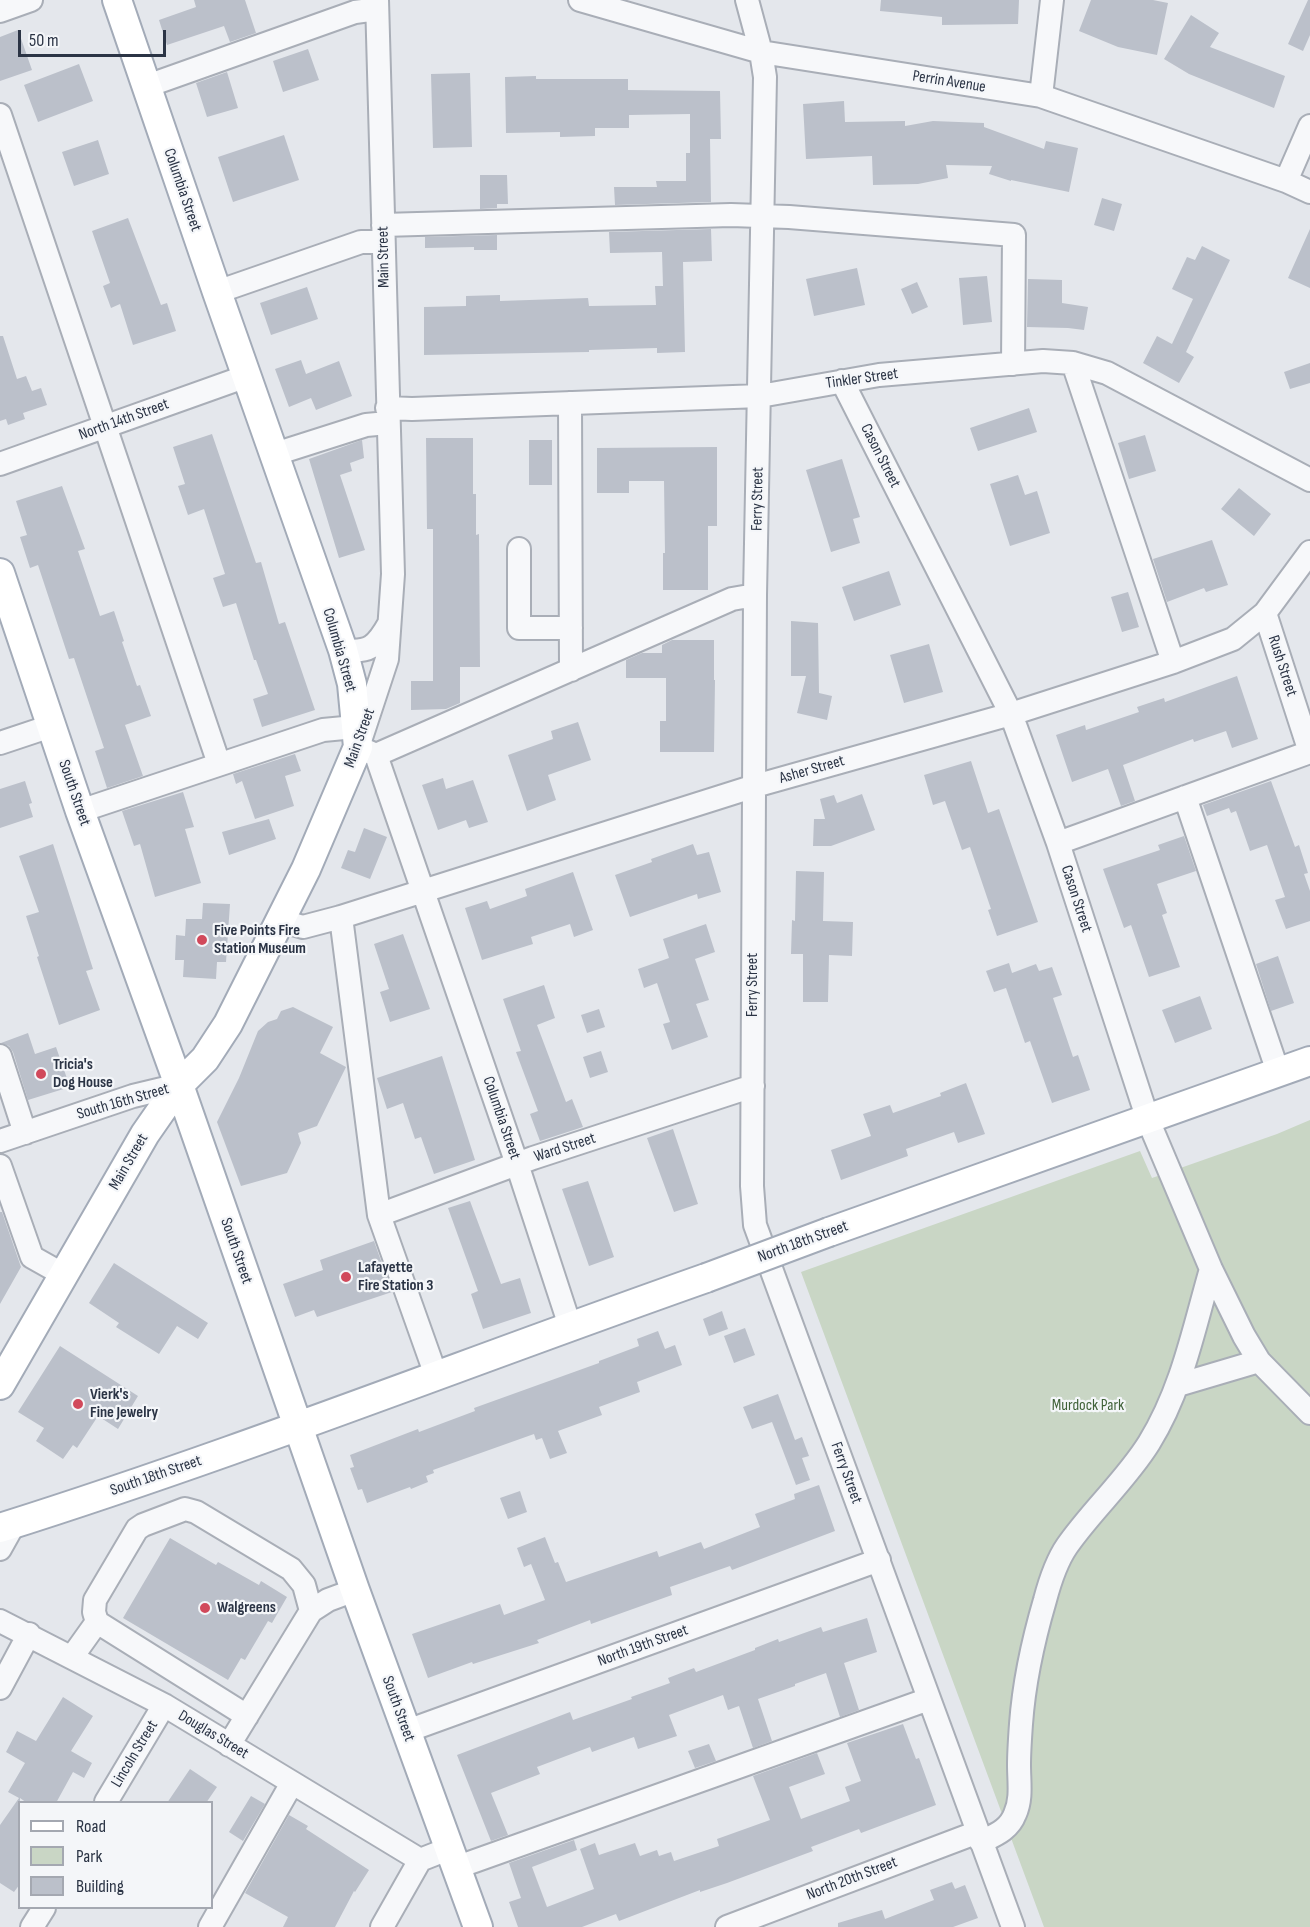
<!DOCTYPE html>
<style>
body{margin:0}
#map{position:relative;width:1310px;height:1927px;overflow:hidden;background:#e4e7ec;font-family:"Sofia Sans Condensed",sans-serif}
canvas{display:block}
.legend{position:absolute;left:18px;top:1801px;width:195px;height:108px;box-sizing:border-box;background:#f4f6f9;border:2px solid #a4a8b1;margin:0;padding:8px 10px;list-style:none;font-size:18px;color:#2b3445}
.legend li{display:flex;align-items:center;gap:12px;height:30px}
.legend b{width:30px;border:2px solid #a4a8b1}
.scale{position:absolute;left:18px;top:30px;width:148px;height:27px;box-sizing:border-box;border:3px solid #2b3445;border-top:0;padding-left:8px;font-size:18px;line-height:21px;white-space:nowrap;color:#2b3445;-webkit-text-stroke:4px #f4f6f9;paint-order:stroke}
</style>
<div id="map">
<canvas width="1310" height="1927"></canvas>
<ul class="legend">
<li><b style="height:8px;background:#fff"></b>Road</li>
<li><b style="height:16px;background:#c9d6c5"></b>Park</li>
<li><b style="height:16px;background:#bbc0ca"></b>Building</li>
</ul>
<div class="scale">50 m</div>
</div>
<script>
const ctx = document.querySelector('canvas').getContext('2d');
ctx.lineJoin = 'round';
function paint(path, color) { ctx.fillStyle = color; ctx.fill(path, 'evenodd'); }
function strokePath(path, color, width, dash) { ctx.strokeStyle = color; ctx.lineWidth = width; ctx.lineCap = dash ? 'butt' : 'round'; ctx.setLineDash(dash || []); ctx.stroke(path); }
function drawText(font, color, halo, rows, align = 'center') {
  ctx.font = font + ' "Sofia Sans Condensed",sans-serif'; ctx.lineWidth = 4.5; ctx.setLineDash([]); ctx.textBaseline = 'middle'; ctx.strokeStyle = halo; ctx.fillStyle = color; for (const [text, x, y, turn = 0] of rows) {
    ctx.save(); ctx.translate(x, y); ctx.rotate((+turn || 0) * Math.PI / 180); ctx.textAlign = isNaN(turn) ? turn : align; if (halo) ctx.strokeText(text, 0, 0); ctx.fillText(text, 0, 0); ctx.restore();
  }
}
paint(new Path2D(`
 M1310 1120V1927H1044L801 1272 1140 1151 1152 1178 1277 1134Z`), '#c9d6c5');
paint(new Path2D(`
 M194 0H245L256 33 230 42 224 26 167 45 159 20 196 7Z
 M881 0H1019L1018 24 942 25V17L880 11Z
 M1091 0H1153L1168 3 1157 55 1118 47 1079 31Z
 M1308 0H1310V35L1303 51 1288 44Z
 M1191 15 1219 33 1210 47 1285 76 1274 108 1189 74 1164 59Z
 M18 30 32 70 0 81V37Z
 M308 49 319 80 283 92 273 61Z
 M79 64 93 101 38 122 24 85Z
 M227 72 238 108 207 117 196 83Z
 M470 73 472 147 433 148 431 74Z
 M536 76V79H628V90L720 91 721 139H710L711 202 615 205 614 187H657L656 181H686V153H690V114L629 115V128H595V136L560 137V132L506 133 505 77Z
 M844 101 845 122 905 121V126L933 121 984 123V127L1044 149 1046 141 1078 148 1069 192 1011 180V181L989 174 992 166 946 165 948 178 918 184 873 185 872 156 806 159 803 104Z
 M284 135 299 180 233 202 218 157Z
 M98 140 109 174 74 186 62 152Z
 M480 175H507L508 204H497V208L480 209Z
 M1102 198 1122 204 1114 231 1094 225Z
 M128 218 161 305 167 303 176 331 133 345 120 304 111 308 103 286 110 283 92 231Z
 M711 229 712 261 683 262 685 352 657 353V348L589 350V352L424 355V307L466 306V296L500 295V301L588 298 589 306 656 305 655 286H663L662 252 610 253 609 232Z
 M1310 229V288L1288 278Z
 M497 235V250H474V247L425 248V237Z
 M1202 246 1230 260 1186 352 1194 357 1179 383 1143 363 1157 336 1172 344 1193 299 1172 289 1187 257 1195 260Z
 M857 268 865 305 814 316 806 279Z
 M987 276 992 322 963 325 959 278Z
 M1028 279 1062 280V303L1088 307 1084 330 1068 328 1027 327Z
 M917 282 928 307 912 314 901 289Z
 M307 287 318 319 271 335 260 303Z
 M0 336H3L17 379 26 376 32 391 41 388 47 405 23 413 25 419 8 425 6 419 0 421Z
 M301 360 306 374 339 361 352 396 316 410 311 398 289 407 275 369Z
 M1310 363V383L1290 389 1284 372Z
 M1029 408 1037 432 978 451 970 428Z
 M212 434 256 563 261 562 279 624 285 622 315 710 262 727 253 699 268 694 256 660H254L236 603 223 607 213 578 225 574 204 509 188 515 178 486 185 484 173 447Z
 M1145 435 1156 471 1129 479 1118 443Z
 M426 438H473V494H476V535L479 534 480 667H460V703L446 709 411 710V681H433V529H427Z
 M362 440 364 458 350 463 352 471 340 475 365 550 339 558 309 459Z
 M529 440H552V485H529Z
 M717 447V526H708V590H663V553H665L664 481H629V493H597V448Z
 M842 459 860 517 853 519 860 543 831 552 806 470Z
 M1018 475 1025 495 1037 491 1050 533 1010 546 990 484Z
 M62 486 85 549 78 551 100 616 114 611 124 641 122 642 137 686 140 685 151 716 125 725 143 776 107 788 95 751 104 748 74 658 69 659 38 565 30 568 20 537 27 535 16 501Z
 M1239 488 1271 514 1254 536 1221 509Z
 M1212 540 1228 585 1206 592 1204 588 1167 602 1153 559Z
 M889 571 901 605 854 621 842 587Z
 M1128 592 1139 627 1122 632 1111 597Z
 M791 621 818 623 819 693 832 696 827 720 797 713 806 676H791Z
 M672 640H714V680H715L714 752H660V721H666V678H626V660L642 653H662V645Z
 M929 644 943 692 904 703 890 655Z
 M1237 676 1258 739 1232 748 1226 731 1194 742 1193 739 1123 765 1135 801 1121 806 1108 769 1072 782 1056 735 1085 725 1086 730 1139 712 1137 707 1164 698 1165 702Z
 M578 722 591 760 548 775 556 800 527 811 508 755 553 739 551 731Z
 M295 754 301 771 285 776 294 806 255 819 242 781 236 784 233 774Z
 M971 761 988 813 999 809 1038 922 997 936 988 910 991 909 970 847 962 850 945 801 933 805 924 775Z
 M443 778 446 789 473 780 488 822 469 828 466 820 438 830 422 785Z
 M25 781 32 803 29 804 33 817 0 828V789Z
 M1271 781 1295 847 1299 845 1308 873 1304 874 1310 891V921L1286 929 1275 900 1285 897 1267 845 1250 851 1236 811 1231 813 1229 808 1207 816 1203 805Z
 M183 792 194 827 185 829 201 883 155 897 140 844 134 846 122 811Z
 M862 794 875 830 831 846H813L814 819H825L820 799 834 795 837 803Z
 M269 819 276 839 229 855 222 832Z
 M364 828 387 837 370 879 341 868 348 850 355 852Z
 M1184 836 1196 871 1157 884 1167 913 1162 915 1180 967 1149 977 1131 925 1124 928 1103 869 1160 850 1158 845Z
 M53 844 93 969 86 971 100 1010 59 1025 37 957 39 956 26 916 39 912 19 856Z
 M693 844 697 855 709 852 721 892 698 899 697 894 630 917 615 875 652 862 651 859Z
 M796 871 824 872 823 921 853 922 852 956 829 955 828 1002H803V954H791L792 920 795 921Z
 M573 872 593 930 574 937 570 924 531 937 533 944 482 960 465 908 487 901 490 909 527 896 525 889Z
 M203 903 230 904 226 962H217L216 979 183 977 184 960H175L176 935 185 936 186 919H202Z
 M706 924 715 952 695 959 709 1000 696 1004 708 1037 672 1050 663 1024 670 1022 657 983 644 988 638 969 669 958 663 939Z
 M403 934 430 1009 390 1022 380 992 389 989 374 944Z
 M1278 956 1294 1003 1271 1011 1256 964Z
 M1009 963 1012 973 1036 964 1039 971 1052 967 1062 995 1053 998 1073 1057 1078 1055 1090 1090 1052 1103 1030 1041 1025 1043 1006 988 994 992 986 971Z
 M544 985 555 1018 537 1025 566 1102 572 1099 583 1127 540 1141 530 1114 538 1111 516 1052 521 1051 503 999Z
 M1200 996 1212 1029 1175 1043 1162 1010Z
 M293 1007 333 1027 320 1053 346 1067 317 1126 298 1133 301 1143 287 1173 241 1186 217 1122 239 1078 258 1031 268 1022 277 1019 281 1011Z
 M599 1009 605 1027 587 1033 581 1015Z
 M28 1033 35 1054 56 1047 70 1087 28 1100 13 1052 9 1046 1 1043Z
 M601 1051 608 1072 590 1078 583 1057Z
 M442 1056 475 1160 434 1174 421 1137 415 1139 403 1103 387 1109 377 1078Z
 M966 1083 985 1134 958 1143 954 1132 906 1149 908 1156 841 1180 831 1150 871 1136 863 1114 890 1105 893 1113 941 1096 940 1093Z
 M673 1129 698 1204 674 1212 647 1138Z
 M588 1181 614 1257 589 1266 562 1189Z
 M470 1201 501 1284 520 1278 531 1313 483 1329 471 1294 478 1291 448 1208Z
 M0 1212H2L21 1267 0 1304Z
 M374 1241 392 1292 317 1317 314 1310 295 1317 283 1284 323 1270 320 1260Z
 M114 1263 208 1323 198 1339 177 1326 159 1354 116 1327 119 1323 89 1303Z
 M722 1311 728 1329 709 1336 703 1319Z
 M745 1328 755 1355 734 1363 724 1336Z
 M658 1331 665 1349 675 1345 682 1365 637 1382 640 1392 599 1407 602 1415 558 1431 567 1453 550 1459 542 1438 536 1440 534 1434 433 1470 434 1473 426 1476 428 1482 411 1489 410 1487 367 1503 362 1489 358 1490 350 1468 354 1467 350 1455 418 1429 419 1432 475 1411 474 1408 599 1363V1361L639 1346 637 1339Z
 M60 1346 138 1396 118 1429 98 1416 77 1448 73 1445 63 1459 36 1441 44 1428 18 1412Z
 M778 1394 795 1440 802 1437 809 1456 802 1458 810 1480 796 1485 772 1422 752 1429 743 1407Z
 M819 1485 835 1531 732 1570 730 1566 670 1587 672 1595 591 1624 590 1620 537 1640 539 1643 473 1664 472 1662 428 1678 412 1634 500 1604 504 1615 545 1600 531 1564 524 1567 517 1548 545 1537 555 1563 558 1562 566 1582 657 1551 659 1557 701 1542 704 1549 760 1527 755 1514 795 1499 794 1494Z
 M520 1491 527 1512 508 1519 500 1498Z
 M170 1538 216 1565 218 1562 259 1585 261 1581 287 1597 272 1623 268 1621 245 1660 241 1658 228 1680 123 1618Z
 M867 1618 877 1652 844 1663 859 1710 840 1717 826 1673 795 1684V1686L758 1699 772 1741 753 1748 739 1706 728 1710 723 1695 669 1715 677 1736 638 1749 634 1737 592 1752 590 1747 537 1767 540 1774 491 1793 508 1835 491 1841 457 1755 570 1712 573 1720 632 1699 631 1697 670 1683 668 1678 694 1668 696 1672 755 1650V1648L778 1639 779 1642 821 1627 823 1632Z
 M63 1697 93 1716 71 1751 92 1763 84 1778 73 1772 56 1803H27L20 1798V1884L14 1892 0 1883V1825L19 1798 8 1792 25 1763 6 1752 17 1731 36 1741Z
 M903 1724 916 1759 919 1758 936 1805 861 1833 859 1829 811 1847 813 1851 727 1883 700 1892V1890L619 1921 616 1914 582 1927H518L509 1902 521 1898 509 1863 574 1840 577 1850 532 1867 547 1907 594 1889 580 1849 595 1843 599 1855 635 1843 640 1856 657 1850 659 1856 671 1852 674 1861 719 1846 717 1839 770 1820 753 1776 817 1753 825 1774 789 1787 801 1819 850 1801 845 1787 861 1781 847 1743Z
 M709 1744 716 1761 695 1768 688 1751Z
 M190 1769 217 1787 206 1803H167Z
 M251 1796 265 1804 243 1841 229 1832Z
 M289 1815 308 1826 306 1829 369 1870 355 1892 354 1891 335 1927H283L288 1917 245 1893Z
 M952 1882 955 1889 965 1885 978 1918 953 1927H838V1923L882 1910 885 1919 934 1900 930 1890Z`), '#bbc0ca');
const minor = new Path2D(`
 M377 0 393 574 387 659 358 747 376 755 517 1164 570 1326
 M580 0 761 52 1041 96 1286 181 1310 192
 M747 0 761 52 765 77 755 595 752 1186 755 1225 1013 1927
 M0 11 31 0
 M147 86 355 12 377 9
 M1041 96 1052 0
 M0 115 219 764
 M1286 181 1310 126
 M383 225 731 215 789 217 1014 235 1013 364
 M217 292 361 242H383
 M1073 363 1173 662
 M842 381 1011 714 1058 843 1148 1120 1211 1269 1244 1336 1259 1361 1310 1413
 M570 403 571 670
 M387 408 412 409 760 396 879 375 1043 361 1073 363 1107 373 1310 480
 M275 454 366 425 388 423
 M0 464 247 376
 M519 549V628H571
 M1265 613 1310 752
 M343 650C369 653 376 647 389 624
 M0 743 51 726
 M376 755 732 599 755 595
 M1185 797 1278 1072
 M80 811 323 730 355 727
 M1058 843 1310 752
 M341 917 379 1215 433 1367
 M279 920 303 927 341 917 755 786 1011 714 1173 662 1233 639 1265 613 1310 552
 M0 1056 25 1133
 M0 1141 133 1096 179 1085
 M0 1166 32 1257 64 1275
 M379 1215 533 1158 753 1086
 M1178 1385 1259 1361
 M0 1549 14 1524
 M311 1611 328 1600 355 1590
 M0 1621 164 1705 420 1860
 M72 1657 97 1622
 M0 1688 29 1634
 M407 1731 879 1560
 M229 1745 311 1611 304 1585 291 1569 196 1512 185 1509 143 1525 137 1529 95 1600 94 1612 97 1622 247 1716
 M106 1802 164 1705
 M981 1842C995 1835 1009 1830 1015 1814 1022 1799 1019 1782 1019 1765 1019 1752 1020 1738 1021 1724 1024 1682 1033 1641 1045 1600 1050 1581 1056 1562 1067 1546 1092 1510 1126 1480 1149 1443 1182 1390 1194 1328 1211 1269
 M455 1868 929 1699
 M32 1927 44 1908
 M210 1927 292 1783
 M382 1927 420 1860 448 1849
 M727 1927 978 1832`);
const major = new Path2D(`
 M0 573 80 811 179 1085 355 1590 478 1927
 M829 1232 1310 1061
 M0 1385 145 1134 179 1085 205 1059 228 1024 306 869 358 747 352 684 343 650 217 292 117 0
 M0 1528C238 1453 470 1361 706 1278`);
strokePath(minor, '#a9aeb7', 26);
strokePath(major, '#a3abb8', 32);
strokePath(minor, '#f7f8fa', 22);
strokePath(major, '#fff', 28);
const majorBridge = new Path2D(`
 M706 1278 829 1232`);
strokePath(majorBridge, '#a3abb8', 32, []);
strokePath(majorBridge, '#fff', 28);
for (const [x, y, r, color] of [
 [202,940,6,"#d1495b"],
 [41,1074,6,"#d1495b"],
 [346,1277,6,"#d1495b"],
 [78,1404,6,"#d1495b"],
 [205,1608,6,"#d1495b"]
]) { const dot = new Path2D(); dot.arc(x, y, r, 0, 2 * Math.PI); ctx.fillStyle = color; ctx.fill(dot); strokePath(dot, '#f4f6f9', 2); }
drawText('16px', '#2b3445', '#f4f6f9', [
 ["Perrin Avenue",949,82,9],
 ["Columbia Street",182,190,71],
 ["Main Street",384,257,-91],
 ["Tinkler Street",862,379,-8],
 ["North 14th Street",124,420,-20],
 ["Cason Street",880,456,63],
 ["Ferry Street",758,499,-89],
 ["Columbia Street",339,650,74],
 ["Rush Street",1282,666,72],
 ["Main Street",360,738,-70],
 ["Asher Street",812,770,-16],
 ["South Street",74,793,71],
 ["Cason Street",1076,899,72],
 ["Ferry Street",753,985,-90],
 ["South 16th Street",123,1102,-16],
 ["Columbia Street",501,1118,71],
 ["Ward Street",565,1148,-18],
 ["Main Street",129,1162,-60],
 ["North 18th Street",803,1242,-20],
 ["South Street",236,1251,71],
 ["Ferry Street",846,1473,70],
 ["South 18th Street",156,1476,-19],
 ["North 19th Street",643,1646,-20],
 ["South Street",398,1709,70],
 ["Douglas Street",213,1735,31],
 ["Lincoln Street",135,1754,-59],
 ["North 20th Street",852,1879,-21]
]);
drawText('bold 16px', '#2b3445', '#f4f6f9', [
 ["Five Points Fire",214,931],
 ["Station Museum",214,949],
 ["Tricia's",53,1065],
 ["Dog House",53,1083],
 ["Lafayette",358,1268],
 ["Fire Station 3",358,1286],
 ["Vierk's",90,1395],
 ["Fine Jewelry",90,1413],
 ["Walgreens",217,1608]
], 'left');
drawText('16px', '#3f6138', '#f4f6f9', [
 ["Murdock Park",1088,1406]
]);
</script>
